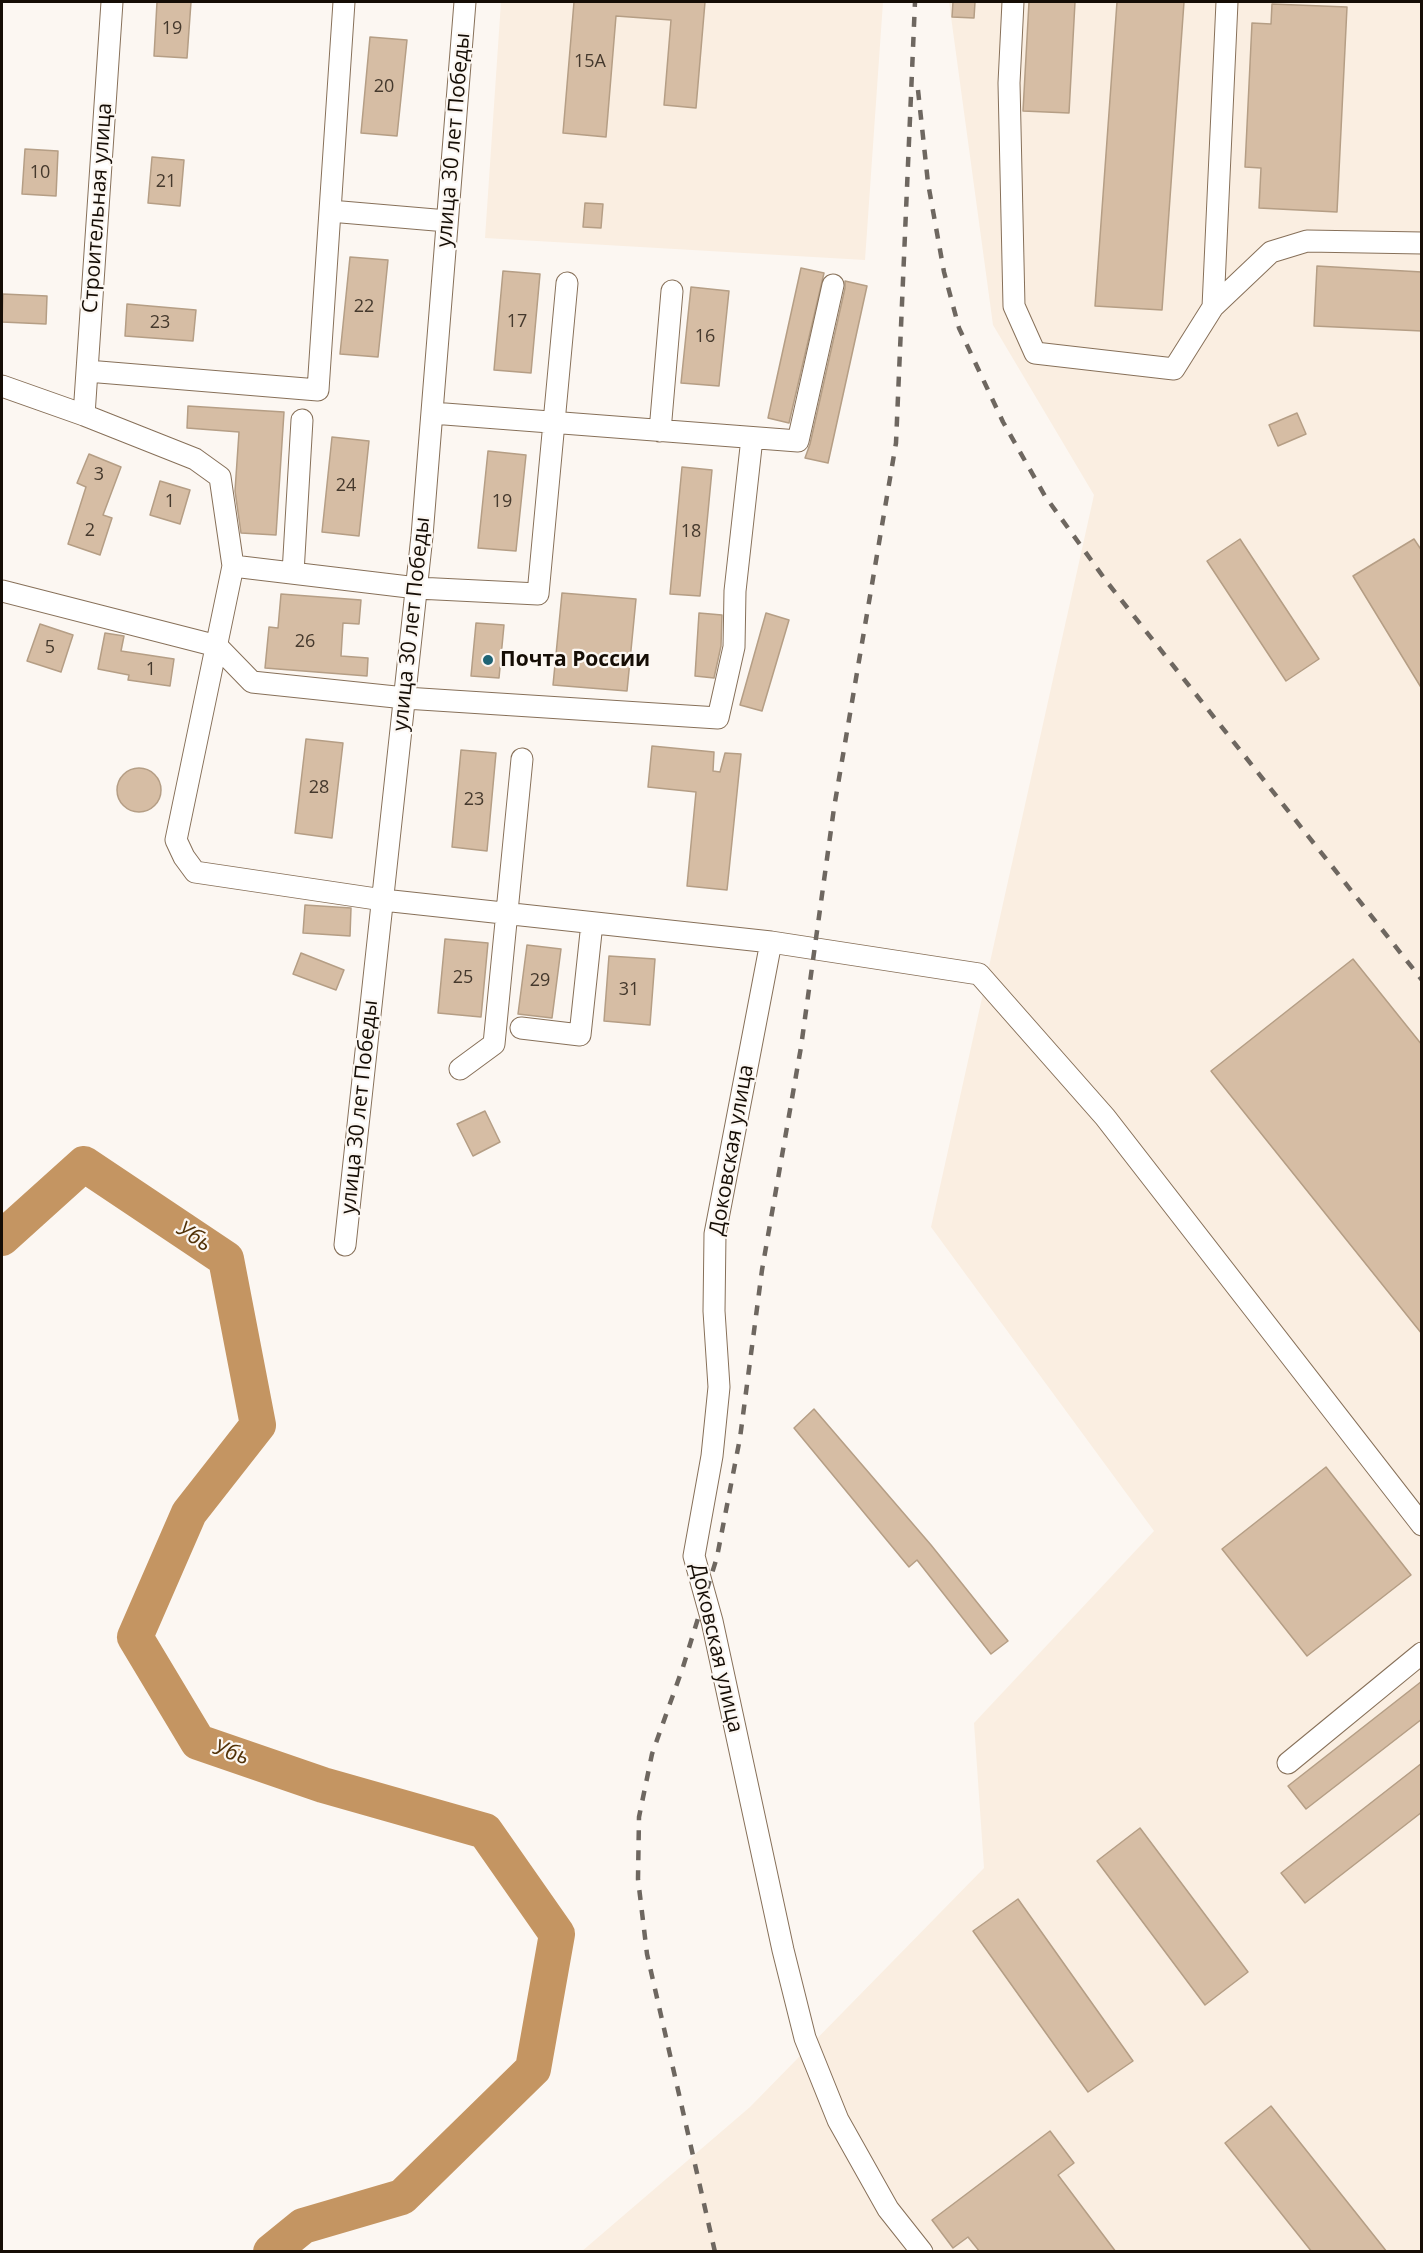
<!DOCTYPE html>
<meta charset="utf-8">
<style>
body{margin:0}
#map{position:relative;width:1423px;height:2253px;overflow:hidden;background:#fcf7f2;font-family:"Open Sans",sans-serif}
canvas{display:block}
.frame{position:absolute;inset:0;border:3px solid #150d05;pointer-events:none}
</style>
<div id="map">
<canvas width="1423" height="2253"></canvas>
<div class="frame"></div>
</div>
<script>
const ctx = document.querySelector('canvas').getContext('2d');
ctx.lineJoin = 'round';
function paint(path, color) { ctx.fillStyle = color; ctx.fill(path, 'evenodd'); }
function strokePath(path, color, width, dash) { ctx.strokeStyle = color; ctx.lineWidth = width; ctx.lineCap = dash ? 'butt' : 'round'; ctx.setLineDash(dash || []); ctx.stroke(path); }
function drawText(font, color, halo, rows, align = 'center') {
  ctx.font = font + ' "Open Sans",sans-serif'; ctx.lineWidth = 4.5; ctx.setLineDash([]); ctx.textBaseline = 'middle'; ctx.strokeStyle = halo; ctx.fillStyle = color; for (const [text, x, y, turn = 0] of rows) {
    ctx.save(); ctx.translate(x, y); ctx.rotate((+turn || 0) * Math.PI / 180); ctx.textAlign = isNaN(turn) ? turn : align; if (halo) ctx.strokeText(text, 0, 0); ctx.fillText(text, 0, 0); ctx.restore();
  }
}
paint(new Path2D(`
 M501 2H883L865 260 485 238Z
 M949 2H1421V2251L581 2252 750 2107 984 1868 974 1723 1154 1531 931 1227 1094 495 993 325Z`), '#faeee1');
strokePath(new Path2D(`
 M2 1238 84 1164 226 1259 258 1425 189 1513 135 1637 198 1742 323 1785 485 1831 557 1934 533 2069 402 2197 303 2226 271 2252`), '#c49562', 36);
const building = new Path2D(`
 M157 2H191L187 58 154 56Z
 M574 2H705L696 108 664 105 671 20 616 16 606 137 563 133Z
 M953 2H975L974 18 952 17Z
 M1029 2H1075L1069 113 1023 111Z
 M1117 2H1184L1162 310 1095 306Z
 M1272 4 1347 7 1337 212 1259 208 1261 168 1245 167 1252 23 1271 24Z
 M370 37 407 40 397 136 361 133Z
 M25 149 58 151 56 196 22 194Z
 M152 157 184 160 180 206 148 203Z
 M585 203 603 204 601 228 583 227Z
 M350 257 388 260 378 357 340 354Z
 M1317 266 1422 272V331L1314 326Z
 M801 268 824 273 789 423 768 418Z
 M503 271 540 274 531 373 494 370Z
 M845 281 867 286 828 463 805 458 810 444 845 288Z
 M691 287 729 291 719 386 681 383Z
 M3 294 47 296 46 324 2 322Z
 M127 304 196 310 193 341 125 336Z
 M188 406 284 412 276 535 241 533 235 491 239 432 187 428Z
 M1297 413 1306 434 1278 446 1269 425Z
 M332 437 369 441 359 536 322 532Z
 M488 451 526 455 516 551 478 548Z
 M89 454 121 467 103 515 112 518 100 555 68 544 86 487 77 483Z
 M682 467 712 470 700 596 670 594Z
 M160 481 190 490 180 524 150 515Z
 M1240 539 1319 659 1286 681 1207 561Z
 M1414 539 1422 551V689L1353 576Z
 M562 593 636 599 627 691 553 685Z
 M281 594 361 600 359 624 343 623 341 656 368 658 367 676 265 668 269 627 278 628Z
 M699 613 722 615 721 646 714 678 695 676Z
 M766 613 789 620 762 711 740 705Z
 M476 623 504 625 499 678 471 676Z
 M40 624 73 635 61 672 27 661Z
 M105 633 124 636 121 651 174 659 170 686 128 680 129 675 98 669Z
 M306 739 343 743 332 838 295 833Z
 M652 746 714 752 713 771 720 772 725 753 741 754 727 890 687 886 696 792 648 787Z
 M461 750 496 753 487 851 452 847Z
 M117 790a22 22 0 1 1 44 0a22 22 0 1 1-44 0Z
 M305 905 351 908 350 936 303 933Z
 M445 939 488 943 481 1017 438 1013Z
 M527 945 561 949 552 1018 518 1014Z
 M301 953 344 970 336 990 293 974Z
 M609 956 655 959 650 1025 604 1021Z
 M1353 959 1422 1045V1334L1211 1071Z
 M485 1111 500 1142 473 1156 457 1124Z
 M814 1409 931 1545 1008 1641 991 1654 917 1560 909 1567 794 1428Z
 M1326 1467 1411 1575 1307 1656 1222 1549Z
 M1422 1681V1719L1306 1809 1288 1786Z
 M1422 1763V1812L1305 1903 1281 1873Z
 M1140 1828 1248 1972 1205 2005 1097 1861Z
 M1018 1899 1133 2061 1088 2092 973 1931Z
 M1271 2106 1387 2252H1312L1225 2143Z
 M1050 2131 1074 2163 1058 2175 1116 2252H980L968 2237 953 2248 932 2220Z`);
paint(building, '#d6bda4');
strokePath(building, '#b59e85', 1.5);
const minor = new Path2D(`
 M1013 2 1009 83 1014 306 1035 353 1174 369 1213 307 1271 252 1307 241 1422 243
 M330 211 447 221
 M1213 307 1227 2
 M87 371 318 390 344 2
 M2 386 84 415 195 459 220 477 233 566 417 588 538 594 567 283
 M432 413 798 441 833 285
 M84 415 112 2
 M660 431 672 291
 M233 566 176 840 184 857 195 872 383 900 771 942 979 974 1105 1117 1422 1525
 M293 573 302 420
 M2 591 217 646 252 682 405 698 718 718 734 647 735 591 752 438
 M771 942 715 1234 714 1311 719 1387 712 1456 694 1556 712 1621 783 1950 805 2038 838 2120 888 2209 922 2252
 M521 1028 580 1035 592 923
 M460 1069 494 1044 522 759
 M345 1245 422 536 465 2
 M1288 1763 1422 1653`);
strokePath(minor, '#877059', 23);
strokePath(minor, '#fff', 21);
strokePath(new Path2D(`
 M918 90 928 183 944 272 959 328 1003 422 1045 496 1107 582 1422 980
 M715 2252 647 1954 638 1879 639 1817 652 1754 683 1667 717 1557 740 1438 762 1270 801 1047 834 808 896 443 915 2`), '#6e6760', 4.5, [10, 10]);
for (const [x, y, r, color] of [
 [488,660,6,"#1f6475"]
]) { const dot = new Path2D(); dot.arc(x, y, r, 0, 2 * Math.PI); ctx.fillStyle = color; ctx.fill(dot); strokePath(dot, '#fcf7f2', 2); }
drawText('18px', '#45392d', null, [
 ["19",172,29],
 ["15А",590,62],
 ["20",384,87],
 ["10",40,173],
 ["21",166,182],
 ["22",364,307],
 ["17",517,322],
 ["23",160,323],
 ["16",705,337],
 ["3",99,475],
 ["24",346,486],
 ["1",170,502],
 ["19",502,502],
 ["2",90,531],
 ["18",691,532],
 ["26",305,642],
 ["5",50,648],
 ["1",151,670],
 ["28",319,788],
 ["23",474,800],
 ["25",463,978],
 ["29",540,981],
 ["31",629,990]
]);
drawText('21px', '#150d05', '#fcf7f2', [
 ["улица 30 лет Победы",454,140,-85],
 ["Строительная улица",98,208,-86],
 ["улица 30 лет Победы",412,624,-84],
 ["улица 30 лет Победы",360,1107,-84],
 ["Доковская улица",732,1150,-80],
 ["Доковская улица",716,1648,77]
]);
drawText('bold 21px', '#150d05', '#fcf7f2', [
 ["Почта России",500,660]
], 'left');
drawText('italic 22px', '#523208', '#fcf7f2', [
 ["Убь",194,1237,34],
 ["Убь",231,1753,19]
]);
</script>
